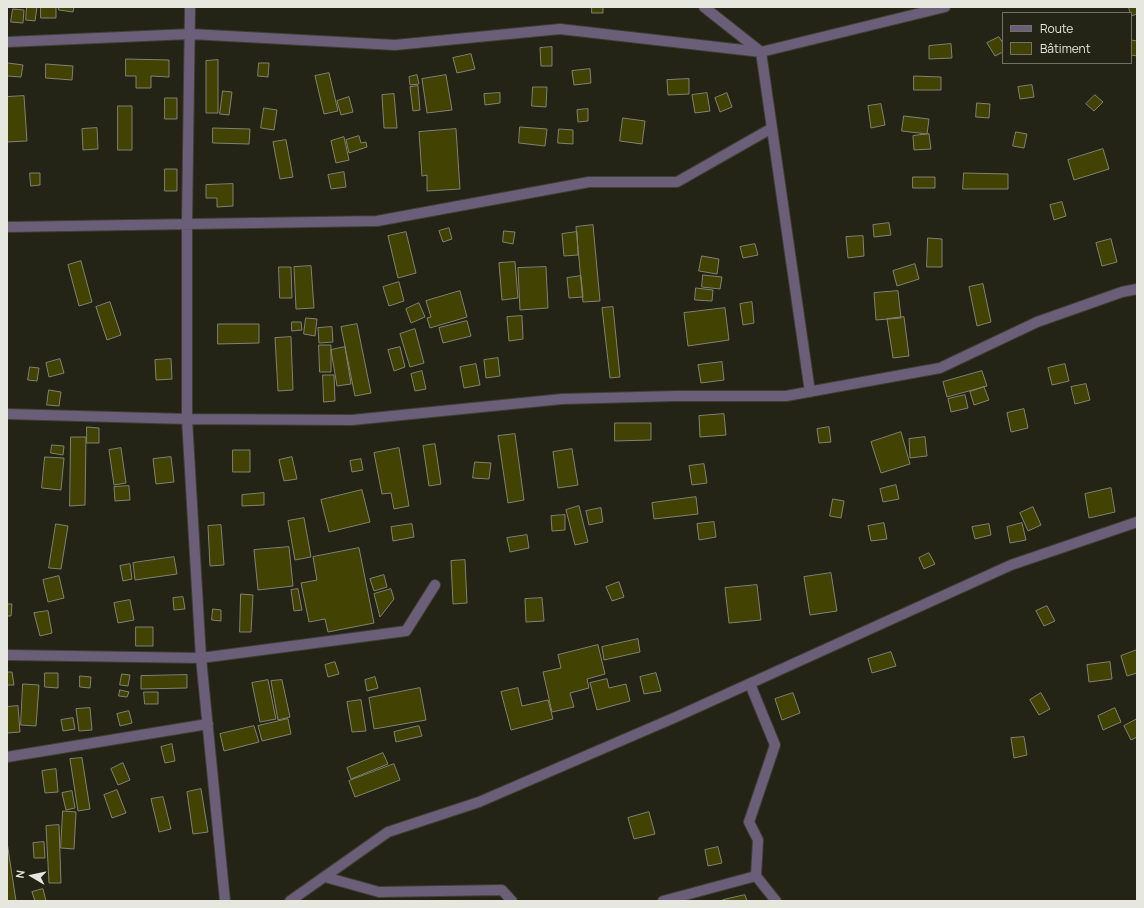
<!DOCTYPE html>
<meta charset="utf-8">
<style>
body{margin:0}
#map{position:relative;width:1144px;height:908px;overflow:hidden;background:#232316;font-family:Manrope,sans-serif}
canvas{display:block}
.frame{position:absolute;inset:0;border:8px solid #e6e7de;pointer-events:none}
.legend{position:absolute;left:1002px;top:12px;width:130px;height:52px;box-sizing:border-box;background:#232316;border:1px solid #717166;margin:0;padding:5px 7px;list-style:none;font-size:12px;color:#e6e7de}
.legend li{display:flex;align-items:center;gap:8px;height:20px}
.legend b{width:20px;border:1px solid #717166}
.north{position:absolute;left:12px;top:856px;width:40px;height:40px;-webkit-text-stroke:3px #232316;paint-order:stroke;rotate:279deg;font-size:11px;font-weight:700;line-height:16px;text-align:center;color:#e6e7de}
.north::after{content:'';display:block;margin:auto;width:14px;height:18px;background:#e6e7de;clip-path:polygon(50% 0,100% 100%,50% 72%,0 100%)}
</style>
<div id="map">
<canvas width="1144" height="908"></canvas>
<div class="frame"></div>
<ul class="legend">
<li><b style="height:5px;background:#6b5e78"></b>Route</li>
<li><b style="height:11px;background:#424203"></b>Bâtiment</li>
</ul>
<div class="north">N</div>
</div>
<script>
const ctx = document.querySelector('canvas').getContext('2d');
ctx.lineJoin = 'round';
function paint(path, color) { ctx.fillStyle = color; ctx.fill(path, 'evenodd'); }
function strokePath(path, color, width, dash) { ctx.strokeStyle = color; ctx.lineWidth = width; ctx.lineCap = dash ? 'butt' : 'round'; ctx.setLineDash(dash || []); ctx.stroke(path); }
const building = new Path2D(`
 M27 7H37L35 21 26 20Z
 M41 7H56V18H41Z
 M59 7H74L73 12 59 10Z
 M592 7H603V13H592Z
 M1129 7H1137V14L1131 16Z
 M13 9 24 10 23 23 11 22Z
 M999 37 1003 43V52L995 56 987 43Z
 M1131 40 1137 41V56L1131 55Z
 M951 44 952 58 929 59V46Z
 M552 47V66H541L540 48Z
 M471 54 475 69 457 73 453 58Z
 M126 59 169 60V77L151 76V88H136V76H126Z
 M218 60V113H206V61Z
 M8 63 23 65 21 77 7 76Z
 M259 63H269L268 77 258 76Z
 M46 64 73 66 72 80 46 78Z
 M590 69 591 83 574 85 572 71Z
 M329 73 338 111 324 114 315 76Z
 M417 75 419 84 410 85 409 77Z
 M446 75 452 110 427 113 422 79Z
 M914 76 941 77V90H914Z
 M689 79V94L668 95 667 80Z
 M1032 85 1034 97 1020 99 1018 87Z
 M418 86 420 110 413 111 410 87Z
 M533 87H547L546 107 532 106Z
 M223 91 232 92 229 115 220 114Z
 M500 93V103L485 105 484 94Z
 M707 93 710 111 695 113 692 95Z
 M727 93 732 107 720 112 715 98Z
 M394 94 397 128H384L382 95Z
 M1095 95 1103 102 1094 111 1086 104Z
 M24 96 27 141 7 142V97Z
 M349 97 353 112 341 115 337 101Z
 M165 98H177V119H165Z
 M977 103 990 104 989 118 976 117Z
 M881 104 885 125 871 128 868 106Z
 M118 106H132V150H118Z
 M264 108 277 110 274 130 261 128Z
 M588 109V121L578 122 577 110Z
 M904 116 929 119 927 134 902 131Z
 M623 118 645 121 642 144 620 141Z
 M520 127 547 129 545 146 519 143Z
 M97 128 98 149 83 150 82 129Z
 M213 128 250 129 249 144 213 143Z
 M456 129 460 189 427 191V175L422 176 419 132Z
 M559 129 573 130V144L558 143Z
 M1016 132 1027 134 1024 148 1013 146Z
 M929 134 931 149 914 150 913 136Z
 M359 136 361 143 366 142 367 147 349 153 346 140Z
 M344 137 349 160 336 163 331 141Z
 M286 140 293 177 280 179 273 142Z
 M1103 149 1109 169 1074 180 1068 160Z
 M165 169H177V191H165Z
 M344 172 346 187 331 189 328 175Z
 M30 173H40V185L31 186Z
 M964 173 1008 174V189H963Z
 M913 177H935V188H913Z
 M233 184V206L217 207V198H206V185Z
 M1062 202 1066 216 1054 220 1050 205Z
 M889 223 891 235 874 237 873 225Z
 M593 225 600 301 583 302 576 227Z
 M449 228 452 239 443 242 439 231Z
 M504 231 515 232 513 244 503 242Z
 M406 232 416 273 398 278 388 236Z
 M577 232 578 255 564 256 562 234Z
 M863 236 864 256 848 258 846 237Z
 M928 238 942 239V267H927Z
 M1111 239 1117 262 1102 266 1096 243Z
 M755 244 758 255 743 258 740 247Z
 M702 256 719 259 717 274 699 271Z
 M81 261 92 302 79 306 68 265Z
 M515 262 518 298 502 300 499 263Z
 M915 264 919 279 897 286 893 271Z
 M311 266 314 308 296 309 294 267Z
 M279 267H291L292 298H280Z
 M546 267 548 308 520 310 518 268Z
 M703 275 722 277 720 289 702 287Z
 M581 276 583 297 569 298 567 278Z
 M399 282 404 301 389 306 383 287Z
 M983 284 991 322 977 326 969 287Z
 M696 288 713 290 712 301 695 300Z
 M460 291 467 317 430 328 427 318 431 317 426 301Z
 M898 291 901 318 876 320 874 293Z
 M110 302 121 335 107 340 96 307Z
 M752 302 754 323 743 325 740 304Z
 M419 303 425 317 411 323 406 309Z
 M613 307 620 377 610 378 602 308Z
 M725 308 729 340 688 346 684 313Z
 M522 316 523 339 509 341 507 317Z
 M904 317 909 356 893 358 887 319Z
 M306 318 317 319 315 336 304 334Z
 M467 321 471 336 443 343 439 328Z
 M292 322H301L302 330 292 331Z
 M218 324H259V343L218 344Z
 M357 324 371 393 355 396 341 327Z
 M332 327 333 342 319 343 318 328Z
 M415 329 424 363 410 367 400 334Z
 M291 337 293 390 278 391 275 338Z
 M319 345H331V372H320Z
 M345 347 351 384 337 386 331 350Z
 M400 347 405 367 394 371 388 350Z
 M498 358 500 376 486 378 484 360Z
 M60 359 64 373 49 377 46 363Z
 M171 359 172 379 156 380 155 360Z
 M722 362 724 380 701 383 698 365Z
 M476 364 480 385 464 388 460 367Z
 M1065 364 1069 381 1052 385 1048 368Z
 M30 367 39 368 37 381 28 380Z
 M422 371 426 389 415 391 411 374Z
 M982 371 987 386 947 397 943 382Z
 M323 375H334L335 401 324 402Z
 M1086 384 1090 400 1075 404 1071 387Z
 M984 387 989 400 974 405 970 392Z
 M49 390 61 392 59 406 47 405Z
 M965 395 968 408 951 412 948 399Z
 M1024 409 1028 428 1011 432 1007 413Z
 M724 414 726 435 700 437 699 416Z
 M615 423H651V440L615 441Z
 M87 427 99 428V443H87Z
 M829 427 831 442 819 443 817 429Z
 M901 432 910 464 881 473 871 442Z
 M515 434 524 500 508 503 498 436Z
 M71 437H86L85 505 70 506Z
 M925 437 927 456 910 458 909 439Z
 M435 444 441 484 429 486 423 446Z
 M52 445 64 446 63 455 51 453Z
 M121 448 126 483 114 485 109 450Z
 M399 448 409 506 394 509 391 493 382 494 374 453Z
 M572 449 578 485 558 488 553 452Z
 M233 450H250V472H233Z
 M45 457 64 458 61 490 42 488Z
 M171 457 174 482 156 484 153 459Z
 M292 457 297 479 284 481 279 460Z
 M361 459 363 470 352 472 350 461Z
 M475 462 491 463 489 479 473 478Z
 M704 464 707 483 692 485 689 466Z
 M896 485 899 499 883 502 880 489Z
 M129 486 130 500 115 501 114 487Z
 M1111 488 1115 512 1089 518 1085 494Z
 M362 490 370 522 329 532 321 500Z
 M264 493V505L242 506V495Z
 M696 497 698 514 654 519 652 503Z
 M833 499 844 501 841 518 830 516Z
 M579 506 588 542 575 545 566 510Z
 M1033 507 1041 525 1028 531 1020 513Z
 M601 508 603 522 589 525 586 511Z
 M565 515V530L552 531 551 516Z
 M304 518 311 557 295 560 288 521Z
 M714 522 716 537 699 540 697 524Z
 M884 523 887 539 871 541 868 526Z
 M1022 523 1026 540 1010 543 1007 527Z
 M56 524 68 526 61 569 49 568Z
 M412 524 414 537 393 541 391 527Z
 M989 524 991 535 975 539 972 527Z
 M221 525 224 565 210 566 208 526Z
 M527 535 529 548 510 552 507 538Z
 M289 547 293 586 258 590 254 550Z
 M359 548 374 623 328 632 325 619 309 622 301 583 317 580 313 557Z
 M929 553 935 564 924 569 919 558Z
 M174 557 177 574 135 580 133 563Z
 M465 560 467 603 453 604 451 561Z
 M130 564 132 579 123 581 120 566Z
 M831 573 837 611 810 615 804 577Z
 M384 575 387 587 374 591 370 579Z
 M59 576 64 598 48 602 43 580Z
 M619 582 624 597 612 601 606 587Z
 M757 585 761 620 729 623 725 588Z
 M298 589 302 610 294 611 291 590Z
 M391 589 394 599 380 617 374 594Z
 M241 594 253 595 251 632H240Z
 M183 597 185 609 174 610 173 598Z
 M542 598 544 621 526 622 525 599Z
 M130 600 134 620 118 623 114 603Z
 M7 604H12L11 616H7Z
 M1047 606 1055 621 1044 626 1036 611Z
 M213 609 221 610V621L212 620Z
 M48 611 52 633 40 636 34 613Z
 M136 627H153V646H136Z
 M638 639 640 652 604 660 602 647Z
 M598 645 605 674 587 679 589 688 570 693 574 707 552 712 543 672 561 668 558 655Z
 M1137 650V673L1127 676 1121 656Z
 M891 652 896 666 872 673 868 659Z
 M335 662 339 674 328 677 325 665Z
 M1110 662 1112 679 1089 682 1087 665Z
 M7 672H12L14 685H7Z
 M45 673H58V688L45 687Z
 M656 673 661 691 644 694 640 677Z
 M122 674 130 675 128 686 120 685Z
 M187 675V688L141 689V676Z
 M80 676 91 677 90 688 80 687Z
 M375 677 378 688 367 691 365 680Z
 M607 679 609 688 626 684 630 701 597 710 590 683Z
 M268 680 276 719 260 722 252 683Z
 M282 680 290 717 278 720 271 681Z
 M23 684 39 685 36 726 21 725Z
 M420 688 426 720 374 729 369 698Z
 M518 688 522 706 548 700 553 719 511 730 501 692Z
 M120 690 129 692 127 697 119 696Z
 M144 692H158V704H145Z
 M793 693 800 713 782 720 775 699Z
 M1041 693 1050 709 1039 715 1030 700Z
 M361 700 366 731 352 732 347 702Z
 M18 706 20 732 7 733V707Z
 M90 708 92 730 79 731 76 709Z
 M1115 708 1121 722 1103 730 1098 716Z
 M129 711 132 723 120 726 117 714Z
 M73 718 75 729 63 731 61 720Z
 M288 719 291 734 262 741 258 726Z
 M1137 719V737L1131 740 1124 726Z
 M254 726 259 742 224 751 220 734Z
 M419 726 422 736 396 742 394 732Z
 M1024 737 1027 755 1014 758 1011 738Z
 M172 744 175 761 165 763 161 747Z
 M383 753 388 764 351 779 347 768Z
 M82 758 90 809 78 811 70 759Z
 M123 763 130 780 118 785 111 769Z
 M394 764 400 780 355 797 349 781Z
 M56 769 58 792 45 793 42 771Z
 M201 789 208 832 193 834 187 792Z
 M117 790 126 813 112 818 104 795Z
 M72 791 75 808 66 810 62 793Z
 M163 797 171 829 159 832 151 799Z
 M63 811 76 812 74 849 61 848Z
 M649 812 655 834 634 839 628 818Z
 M59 825 61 883H49L46 826Z
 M7 842 16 901H7Z
 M44 842 45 858H34L33 843Z
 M718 847 722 863 708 866 705 850Z
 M43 889 46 901H35L32 892Z
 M745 895 747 901H724L723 900Z`);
paint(building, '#424203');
strokePath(building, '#828272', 1);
const minor = new Path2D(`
 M190 7 187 223V419L201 658 225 901
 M704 7 761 52
 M7 42 190 34 395 45 560 29 761 52
 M7 227 377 221 589 182H677L772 128
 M810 392 761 52 945 7
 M7 414 187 419 352 420 562 399 676 396H786L940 368 1037 322 1122 292 1137 289
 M7 655 201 658 406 631 435 585
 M750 684 775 745 749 822 758 840 756 876
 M7 757 208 724
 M325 877 379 892 502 890 512 901
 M290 901 388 832 479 802 676 717 1011 565 1137 522
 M663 901 756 876 776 901`);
strokePath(minor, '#3e3e32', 12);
strokePath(minor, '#6b5e78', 10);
</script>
